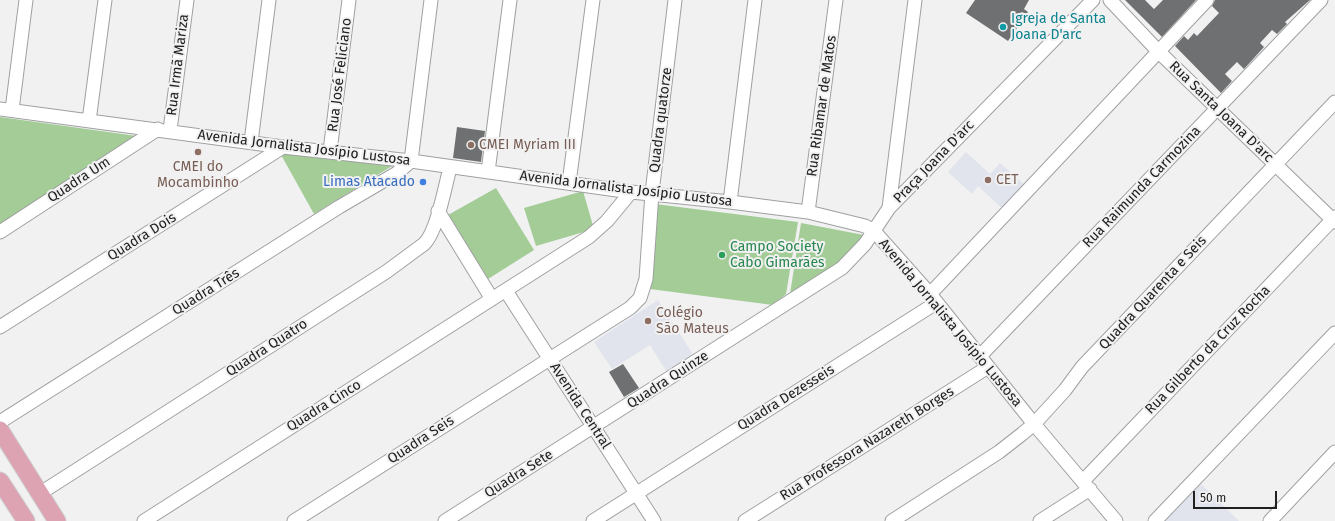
<!DOCTYPE html>
<meta charset="utf-8">
<style>
body{margin:0}
#map{position:relative;width:1335px;height:521px;overflow:hidden;background:#f1f1f2;font-family:"Fira Sans",sans-serif}
canvas{display:block}
.scale{position:absolute;left:1193px;top:491px;width:84px;height:18px;box-sizing:border-box;border:2px solid #202020;border-top:0;padding-left:5px;font-size:12px;line-height:14px;white-space:nowrap;color:#202020;-webkit-text-stroke:3px #f1f1f2;paint-order:stroke}
</style>
<div id="map">
<canvas width="1335" height="521"></canvas>
<div class="scale">50 m</div>
</div>
<script>
const ctx = document.querySelector('canvas').getContext('2d');
ctx.lineJoin = 'round';
function paint(path, color) { ctx.fillStyle = color; ctx.fill(path, 'evenodd'); }
function strokePath(path, color, width, dash) { ctx.strokeStyle = color; ctx.lineWidth = width; ctx.lineCap = dash ? 'butt' : 'round'; ctx.setLineDash(dash || []); ctx.stroke(path); }
function drawText(font, color, halo, rows, align = 'center') {
  ctx.font = font + ' "Fira Sans",sans-serif'; ctx.lineWidth = 4; ctx.setLineDash([]); ctx.textBaseline = 'middle'; ctx.strokeStyle = halo; ctx.fillStyle = color; for (const [text, x, y, turn = 0] of rows) {
    ctx.save(); ctx.translate(x, y); ctx.rotate((+turn || 0) * Math.PI / 180); ctx.textAlign = isNaN(turn) ? turn : align; if (halo) ctx.strokeText(text, 0, 0); ctx.fillText(text, 0, 0); ctx.restore();
  }
}
paint(new Path2D(`
 M966 152 990 174 1000 163 1025 185 1004 210 978 186 972 194 948 172Z
 M658 300 694 356 668 374 650 345 612 369 594 342Z
 M1201 484 1239 521H1164Z`), '#e1e4ec');
paint(new Path2D(`
 M0 117 137 136 0 224Z
 M280 153 392 166 314 214Z
 M496 188 534 250 488 279 448 215Z
 M583 191 594 229 536 246 524 208Z
 M655 204 798 222 786 294 773 305 650 289Z
 M801 223 864 235 837 266 790 294Z`), '#a3cc96');
paint(new Path2D(`
 M975 0H1029L1024 9 1028 12 1008 41 966 13Z
 M1125 0H1145L1154 9 1163 0H1196L1162 37Z
 M1215 0H1310L1285 22 1287 24 1277 34 1272 30 1260 43 1264 47 1244 69 1237 62 1225 74 1232 81 1221 93 1175 46 1184 36 1188 40 1194 33 1197 36 1219 13 1212 6Z
 M457 127 485 131 481 162 453 158Z
 M623 364 639 388 624 397 609 372Z`), '#6f7071');
const minor = new Path2D(`
 M1110 0 1158 51 1335 222
 M0 109 283 147 411 161 631 192 730 202 808 212 865 226 874 231 930 294 1034 424 1116 521
 M12 110 26 0
 M89 121 105 0
 M170 130 187 0
 M251 142 269 0
 M330 151 349 0
 M411 161 431 0
 M488 172 510 0
 M569 183 593 0
 M730 202 755 0
 M889 208 915 0
 M438 211 492 299
 M808 212 836 0
 M0 232 158 129
 M506 291 654 521
 M930 294 1207 0
 M0 327 283 147
 M980 356 1321 0
 M0 422 339 207 397 173 411 161
 M1083 481 1335 217
 M39 494 386 272 424 244C437 232 445 186 450 168
 M144 521 589 237 607 221 631 192
 M294 521 630 308 640 298 646 279 652 193 675 0
 M445 521 842 268 865 244 889 208 1093 0
 M593 521 936 303
 M745 521 988 367
 M892 521 999 452 1022 434 1034 424 1065 390 1082 367 1335 102
 M1040 521 1090 489
 M1155 521 1335 333
 M1270 521 1335 452`);
const major = new Path2D(`
 M0 430 57 521
 M0 481 26 521`);
strokePath(minor, '#9fa0a1', 15);
strokePath(major, '#cecece', 19);
strokePath(minor, '#fff', 13);
strokePath(major, '#dda3b2', 17);
for (const [x, y, r, color] of [
 [1003,27,4,"#0f9aa8"],
 [471,145,4,"#8d6e63"],
 [198,152,4,"#8d6e63"],
 [988,180,4,"#8d6e63"],
 [423,182,4,"#3f7fe0"],
 [722,255,4,"#2e9e5b"],
 [648,321,4,"#8d6e63"]
]) { const dot = new Path2D(); dot.arc(x, y, r, 0, 2 * Math.PI); ctx.fillStyle = color; ctx.fill(dot); strokePath(dot, '#f1f1f2', 1.5); }
drawText('14px', '#0d838f', '#f1f1f2', [
 ["Igreja de Santa",1011,19],
 ["Joana D'arc",1011,35]
], 'left');
drawText('14px', '#202020', '#f1f1f2', [
 ["Rua Irmã Mariza",178,65,-83],
 ["Rua José Feliciano",340,75,-83],
 ["Rua Ribamar de Matos",822,106,-82],
 ["Rua Santa Joana D'arc",1221,112,44],
 ["Quadra quatorze",661,120,-83],
 ["Avenida Jornalista Josípio Lustosa",304,148,7],
 ["Praça Joana D'arc",934,162,-46],
 ["Quadra Um",79,180,-33],
 ["Rua Raimunda Carmozina",1142,187,-46],
 ["Avenida Jornalista Josípio Lustosa",626,189,7],
 ["Quadra Dois",142,237,-32],
 ["Quadra Três",206,292,-32],
 ["Quadra Quarenta e Seis",1153,293,-47],
 ["Avenida Jornalista Josípio Lustosa",950,323,50],
 ["Quadra Quatro",267,348,-33],
 ["Rua Gilberto da Cruz Rocha",1208,350,-46],
 ["Quadra Quinze",668,380,-33],
 ["Quadra Dezesseis",786,398,-32],
 ["Quadra Cinco",324,406,-32],
 ["Avenida Central",580,406,57],
 ["Quadra Seis",421,440,-33],
 ["Rua Professora Nazareth Borges",867,444,-32],
 ["Quadra Sete",519,474,-32]
]);
drawText('14px', '#785e54', '#f1f1f2', [
 ["CMEI Myriam III",479,145],
 ["CMEI do",198,167,"center"],
 ["Mocambinho",198,183,"center"],
 ["CET",996,180],
 ["Colégio",656,313],
 ["São Mateus",656,329]
], 'left');
drawText('14px', '#366cbe', '#f1f1f2', [
 ["Limas Atacado",415,182]
], 'right');
drawText('14px', '#27864d', '#f1f1f2', [
 ["Campo Society",730,247],
 ["Cabo Gimarães",730,263]
], 'left');
</script>
